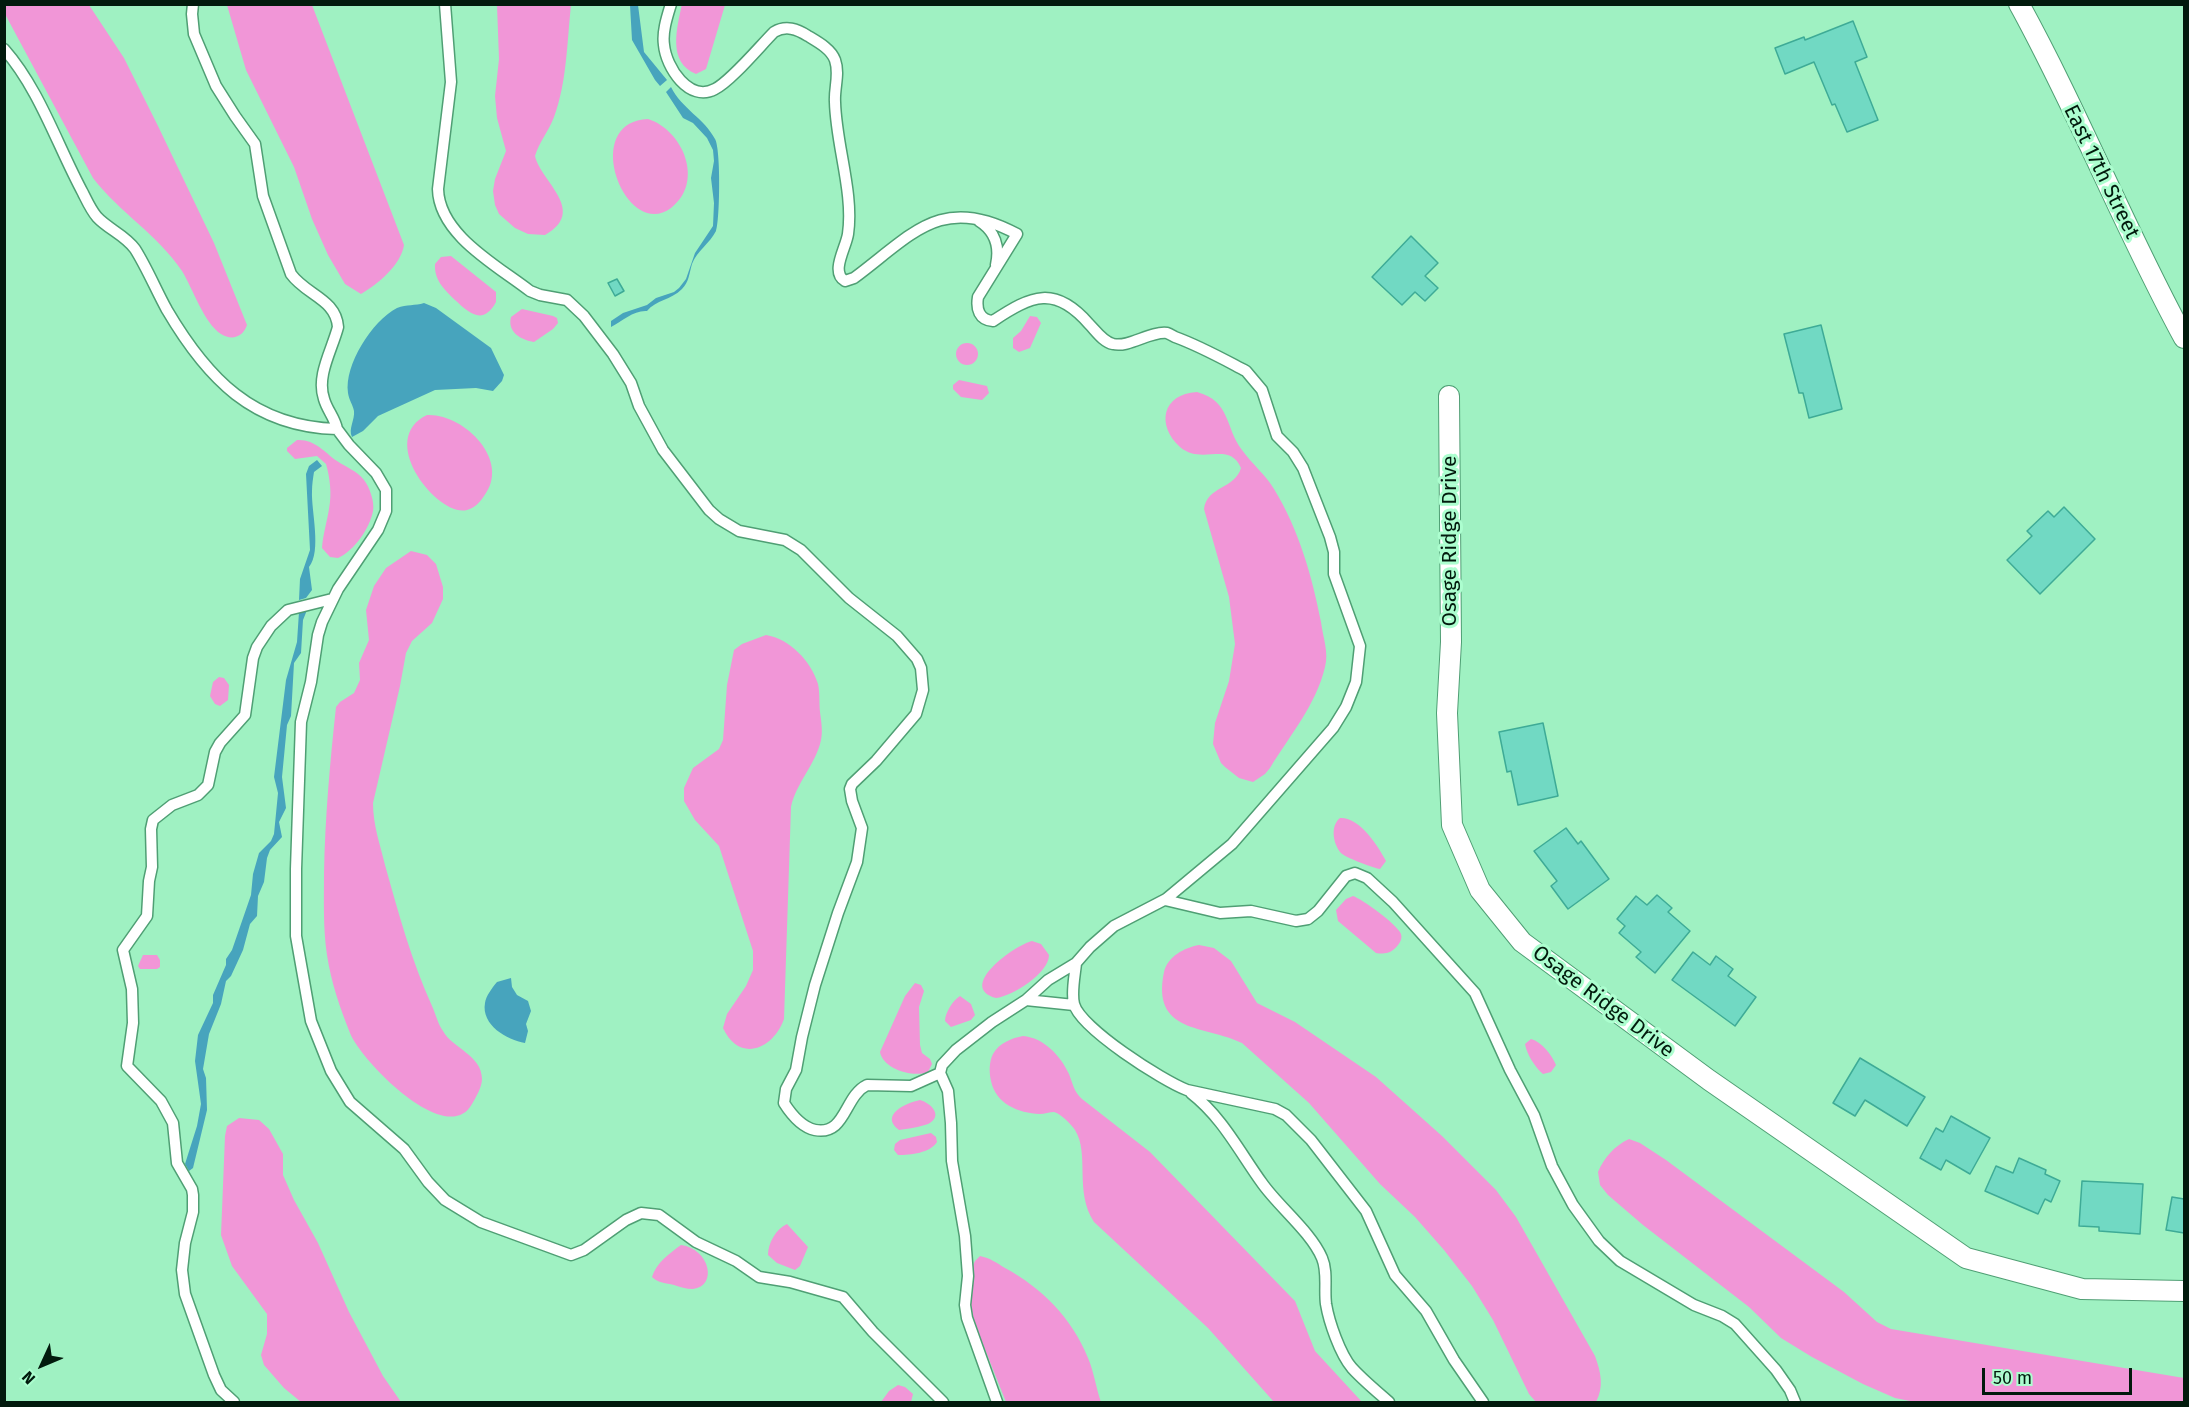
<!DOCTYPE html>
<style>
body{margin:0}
#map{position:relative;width:2189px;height:1407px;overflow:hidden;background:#9ff1c2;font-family:"Fira Sans",sans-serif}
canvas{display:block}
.frame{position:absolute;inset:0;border:6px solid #021a0d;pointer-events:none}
.north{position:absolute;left:12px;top:1335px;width:60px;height:60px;-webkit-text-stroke:4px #acfecf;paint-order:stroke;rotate:226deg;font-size:16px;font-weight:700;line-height:24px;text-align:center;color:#021a0d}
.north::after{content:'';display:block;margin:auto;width:21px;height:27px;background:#021a0d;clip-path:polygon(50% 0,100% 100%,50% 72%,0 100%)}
.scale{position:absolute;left:1982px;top:1368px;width:150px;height:27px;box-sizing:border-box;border:3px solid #021a0d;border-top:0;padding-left:8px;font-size:18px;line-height:21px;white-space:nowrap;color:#021a0d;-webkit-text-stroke:4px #acfecf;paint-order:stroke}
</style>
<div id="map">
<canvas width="2189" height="1407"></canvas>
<div class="frame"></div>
<div class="north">N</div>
<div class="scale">50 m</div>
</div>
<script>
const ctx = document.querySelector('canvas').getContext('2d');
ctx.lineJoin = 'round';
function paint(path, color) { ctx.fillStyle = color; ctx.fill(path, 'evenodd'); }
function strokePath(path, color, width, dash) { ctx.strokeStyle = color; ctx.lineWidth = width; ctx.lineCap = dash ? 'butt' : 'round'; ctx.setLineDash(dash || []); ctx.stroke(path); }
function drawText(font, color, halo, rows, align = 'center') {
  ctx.font = font + ' "Fira Sans",sans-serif'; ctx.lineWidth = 6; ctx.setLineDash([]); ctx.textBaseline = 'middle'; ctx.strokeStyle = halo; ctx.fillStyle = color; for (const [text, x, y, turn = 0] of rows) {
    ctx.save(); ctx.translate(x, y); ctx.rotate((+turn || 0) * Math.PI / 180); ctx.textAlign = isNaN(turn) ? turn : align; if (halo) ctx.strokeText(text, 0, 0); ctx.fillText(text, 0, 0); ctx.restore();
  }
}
paint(new Path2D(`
 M682 4 725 5 706 69 696 74C667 62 677 28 682 4Z
 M4 5H89L124 58 158 126 214 243 247 325C243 337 232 341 221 334 204 323 193 289 182 271 157 234 120 213 93 178L5 14Z
 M227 5H312L404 245C401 265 378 284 361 294L345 284 328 255 312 219 294 167 246 70Z
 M497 5H571C567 42 567 82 554 117 549 131 539 142 535 156 541 182 588 211 545 235L528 234 515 228 499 214 495 205 493 191 495 179 506 151 497 118 495 96 499 59Z
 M648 119C683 130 705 182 671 208 626 242 579 122 648 119Z
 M451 256 496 292V302C483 326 469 313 455 300 444 289 434 280 435 264L441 257Z
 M522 309 553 316 557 318 558 323 553 329 534 342C521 340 507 332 511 317Z
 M1030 316 1037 317 1041 323 1030 348 1019 352 1013 348V338L1021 331Z
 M956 354a11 11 0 1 1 22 0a11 11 0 1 1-22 0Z
 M959 380 987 386 989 393 982 400 961 397 953 389V385Z
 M1197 392C1231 401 1225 428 1242 450 1252 464 1265 474 1274 489 1299 530 1312 576 1321 622 1323 638 1329 652 1325 667 1316 705 1290 735 1270 768L1265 774 1253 782 1239 778 1225 767 1221 763 1213 744 1215 723 1229 681 1235 644 1229 597 1204 509C1207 486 1235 489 1241 468 1229 440 1202 466 1180 447 1156 425 1162 394 1197 392Z
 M427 415C463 413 512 460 484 496 480 502 475 508 467 510 439 518 375 440 427 415Z
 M297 440C315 439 324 452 337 461 346 467 357 471 364 480 369 486 375 502 373 511 370 528 354 551 338 558L330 557 322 548C323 534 327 522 329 509 332 494 330 478 326 464L317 456 295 459 287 451V448Z
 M411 551 427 555 436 564 443 587V599L432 623 412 641 406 653 400 686 373 803C373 825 380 844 385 865 399 915 411 959 432 1006 436 1015 438 1024 443 1031 452 1048 482 1055 482 1079 482 1087 476 1097 472 1104 447 1149 361 1061 350 1033 340 1008 331 982 327 955 323 928 324 901 324 874 325 818 330 762 336 707L340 702 354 693 360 680 359 663 369 640 366 610 374 586 386 568Z
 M766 635C790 639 811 661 818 684 820 693 819 703 820 712 821 720 823 731 821 740 816 764 796 783 791 807L784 1019C773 1050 739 1063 723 1028L727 1014 746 986 753 970V951L719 846 695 820 684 801V788L693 768 719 749 723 740 727 685 734 650 742 644Z
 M219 677 224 678 229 685 228 700 220 706 215 704 210 696 213 682Z
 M1340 818C1360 817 1378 846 1386 861L1380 869C1376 869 1344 857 1341 853 1333 844 1330 826 1340 818Z
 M1353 896C1362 899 1398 925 1401 934 1403 940 1398 946 1393 950 1388 954 1382 954 1376 953L1338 921 1336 910 1346 899Z
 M1032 941 1041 944 1049 955C1049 973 1013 996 996 998 956 987 1015 945 1032 941Z
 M1199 945 1214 948 1231 961 1257 1003 1295 1022 1376 1077 1442 1136 1496 1190 1516 1217 1595 1356C1601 1373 1604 1386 1596 1402H1536L1529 1394 1493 1320 1472 1286 1444 1250 1415 1217 1380 1184 1309 1103 1242 1043C1205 1025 1151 1034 1164 972 1168 956 1184 948 1199 945Z
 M143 955H157L160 960V967L157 969H140L138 966Z
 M915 983 921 985 924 991 919 1007 920 1045 922 1053 930 1059 932 1064 928 1072C913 1078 883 1069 880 1052L905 996Z
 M960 996 971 1004 975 1015 971 1020 951 1027 945 1021C945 1013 953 1000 960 996Z
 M1023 1036C1044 1038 1060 1055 1069 1074 1073 1084 1074 1092 1082 1099L1150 1152 1291 1297 1295 1301 1315 1351 1362 1402H1274L1208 1328 1094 1222C1074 1191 1090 1154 1075 1130 1071 1124 1061 1114 1054 1112 1050 1112 1044 1114 1040 1114 1018 1113 996 1104 991 1081 989 1072 989 1062 993 1054 999 1043 1012 1038 1023 1036Z
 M1531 1039C1542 1042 1552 1055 1556 1065L1551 1072 1543 1074C1535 1067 1527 1055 1525 1044Z
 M920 1100C931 1103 944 1116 928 1124 920 1127 907 1129 899 1130 879 1115 906 1103 920 1100Z
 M239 1118 259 1120 269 1129 283 1154V1175L294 1200 318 1243 349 1312 383 1376 401 1402H301L284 1388 264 1365 261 1355 267 1334V1314L232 1266 221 1235 225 1136 227 1126Z
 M931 1133 936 1137 937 1142C930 1153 911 1155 898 1155L894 1150 895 1144 900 1140Z
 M1629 1139 1640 1143 1666 1160 1844 1292 1877 1322 1891 1329 2184 1378V1402H1915L1895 1398 1863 1384 1812 1357 1781 1338 1749 1307 1643 1225 1608 1195 1600 1185 1598 1172C1604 1158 1614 1146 1629 1139Z
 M787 1224 808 1247 800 1266 795 1270 777 1263 768 1255C768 1243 776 1229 787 1224Z
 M681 1245C710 1249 718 1286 693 1289 686 1289 680 1287 674 1285 666 1283 658 1283 652 1277 656 1263 670 1253 681 1245Z
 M980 1256C990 1258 997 1263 1005 1268 1042 1288 1072 1318 1088 1358 1094 1372 1096 1388 1101 1402H1006L974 1322 971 1305 972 1268 975 1261Z
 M898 1385 905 1387 913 1394 911 1402H881L889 1391Z`), '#f196d7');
paint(new Path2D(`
 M630 5H638L644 52 667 80 660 86 655 80 632 40Z
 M671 87C682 109 704 118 715 139 721 149 720 221 716 231 710 243 697 251 692 264 689 274 689 282 682 289 671 300 656 300 647 311 634 310 622 321 611 327V321L623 313 647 305 656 298 674 292 679 288 686 279 695 253 713 226 714 203 711 178 714 161 713 150 707 138 693 123 683 118 666 92Z
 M424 303 436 308 491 348 504 375 502 381 493 391 476 388 435 390 378 416 363 431 352 437C348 429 355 420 354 411 353 405 349 400 348 393 344 365 372 321 397 308 407 304 415 306 424 303Z
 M317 460 322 466 314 472C313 478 312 485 312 491 311 511 322 551 309 567L312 590 306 598 299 600 300 579 310 550 306 474 309 466Z
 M307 610 303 620 301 653 294 663 291 716 287 725 282 777 286 808 279 822 282 837 270 850 267 858 264 882 258 896 257 916 250 924 243 950 231 976 226 981 221 1004 209 1034 203 1069 206 1078 207 1110 193 1168 189 1171 185 1164 197 1126 201 1104 195 1061 198 1035 213 1003V995L226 965V959L232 950 251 895 253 874 259 853 271 841 274 834 278 793 274 777 286 680 297 642 299 612Z
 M511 978 512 987 517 995 528 1001 531 1011 526 1024 528 1031 525 1043C507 1040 481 1025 485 1003 486 996 492 988 497 982Z`), '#47a4bd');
const building = new Path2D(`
 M1853 21 1867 57 1855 62 1878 120 1847 132 1835 104 1832 105 1814 62 1785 74 1775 48 1804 37 1805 40Z
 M1411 236 1438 263 1425 276 1438 288 1425 301 1415 292 1402 305 1372 277Z
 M617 279 624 291 615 296 608 283Z
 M1821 325 1842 409 1809 418 1803 393H1799L1784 334Z
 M2064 507 2095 539 2040 594 2007 560 2032 536 2027 531 2048 511 2054 517Z
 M1543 723 1558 796 1518 805 1511 771 1507 772 1499 732Z
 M1566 828 1578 844 1581 841 1609 879 1568 909 1551 886 1557 881 1534 851Z
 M1657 895 1672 908 1668 912 1690 931 1655 973 1636 957 1641 952 1619 933 1625 926 1617 919 1636 896 1647 905Z
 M1693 952 1710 965 1716 956 1733 969 1728 976 1756 997 1735 1026 1672 980Z
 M1860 1058 1925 1097 1907 1126 1865 1100 1855 1116 1833 1103Z
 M1951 1116 1990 1138 1970 1174 1946 1160 1941 1170 1920 1158 1936 1128 1943 1132Z
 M2019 1158 2046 1170 2045 1174 2060 1181 2051 1202 2045 1199 2038 1214 1985 1191 1996 1166 2013 1173Z
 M2082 1181 2143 1184 2140 1234 2099 1231V1227L2079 1226Z
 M2172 1197 2184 1199V1233L2166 1230Z`);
paint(building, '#71d9c3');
strokePath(building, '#3eab96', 1.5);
const lane = new Path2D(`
 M193 4 192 14 194 34 216 86 235 116 255 144 263 196 291 274C306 295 336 299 338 327 332 350 316 376 324 399 327 410 335 418 337 429
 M445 4 451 82 438 189C439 235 498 266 530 291L540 295 567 300 584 316 613 354 631 383 639 406 663 450 709 510 719 519 739 531 785 540 801 550 849 598 897 636 917 659 921 668 923 690 916 714 876 761 852 784 850 789 852 801 862 828 857 862 838 913 815 985 802 1037 796 1070 786 1089 784 1103C791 1114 801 1127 815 1130 846 1136 844 1096 867 1085L911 1086 940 1073
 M671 4C667 17 662 32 664 45 666 67 689 103 715 89 731 81 760 46 774 32 786 25 797 29 808 36 818 42 831 49 835 60 840 74 834 88 835 102 836 145 854 193 848 234 846 248 830 272 845 281L854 278C912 235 941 193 1017 234L978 297C976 309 979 320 993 321 1032 295 1055 285 1089 324 1096 331 1103 342 1113 344 1129 348 1150 331 1167 333 1170 334 1173 336 1175 337 1200 346 1223 359 1246 371L1262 390 1277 436 1293 452 1303 468 1330 537 1334 552V574L1360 646 1356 682 1346 707 1333 728 1232 844 1166 899 1114 926 1090 947 1076 963 1048 980 1026 1000 992 1022 956 1050 942 1065 940 1073 948 1091 951 1123 952 1161 965 1236 968 1276 965 1305 967 1318 997 1402
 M4 49C40 90 57 145 83 193 87 201 91 210 97 217 108 229 125 235 135 249 147 268 156 290 167 310 207 378 253 427 337 429L349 445 376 473 386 490V511L378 530 338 589 322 622 318 635 311 682 301 722 296 869V936L311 1021 331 1071 350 1102 404 1149 428 1182 445 1200 481 1222 571 1255 584 1250 626 1220 641 1213 659 1215 696 1242 736 1261 759 1277 790 1282 843 1297 873 1332 943 1402
 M979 221C995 231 1000 247 996 265
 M1165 900 1220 913 1251 911 1296 921 1308 919 1318 911 1346 876 1355 873 1367 878 1393 902 1475 993 1510 1070 1534 1115 1552 1166 1573 1205 1599 1241 1620 1261 1694 1305 1722 1316 1735 1324 1776 1370 1790 1390 1795 1402
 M1076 963C1075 975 1071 992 1074 1004 1080 1028 1163 1081 1187 1090L1275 1109 1286 1115 1311 1140 1366 1211 1395 1275 1426 1311 1454 1360 1483 1402
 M1026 1000 1074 1005
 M1191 1093C1222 1117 1239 1151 1262 1183 1278 1206 1311 1232 1322 1258 1328 1272 1324 1289 1326 1304 1329 1322 1340 1354 1352 1368 1363 1380 1376 1391 1389 1402
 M234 1402 221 1390 214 1375 185 1294 182 1270 185 1243 193 1212V1195L192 1189 177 1163 173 1123 161 1101 127 1066 133 1023 132 989 123 950 147 916 149 881 152 867 151 829 153 820 172 805 198 795 208 785 215 752 220 743 245 715 253 658 257 647 271 626 288 610 332 599`);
const street = new Path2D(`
 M2019 4C2079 113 2125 230 2184 338
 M1449 396 1451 642 1447 713 1452 825 1480 890 1522 942 1709 1080 1966 1258 2082 1289 2184 1291`);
strokePath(lane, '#4f9f74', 13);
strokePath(street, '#4f9f74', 22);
strokePath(lane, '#fff', 10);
strokePath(street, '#fff', 20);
drawText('21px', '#021a0d', '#acfecf', [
 ["East 17th Street",2101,172,64],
 ["Osage Ridge Drive",1450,541,-90],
 ["Osage Ridge Drive",1603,1002,37]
]);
</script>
